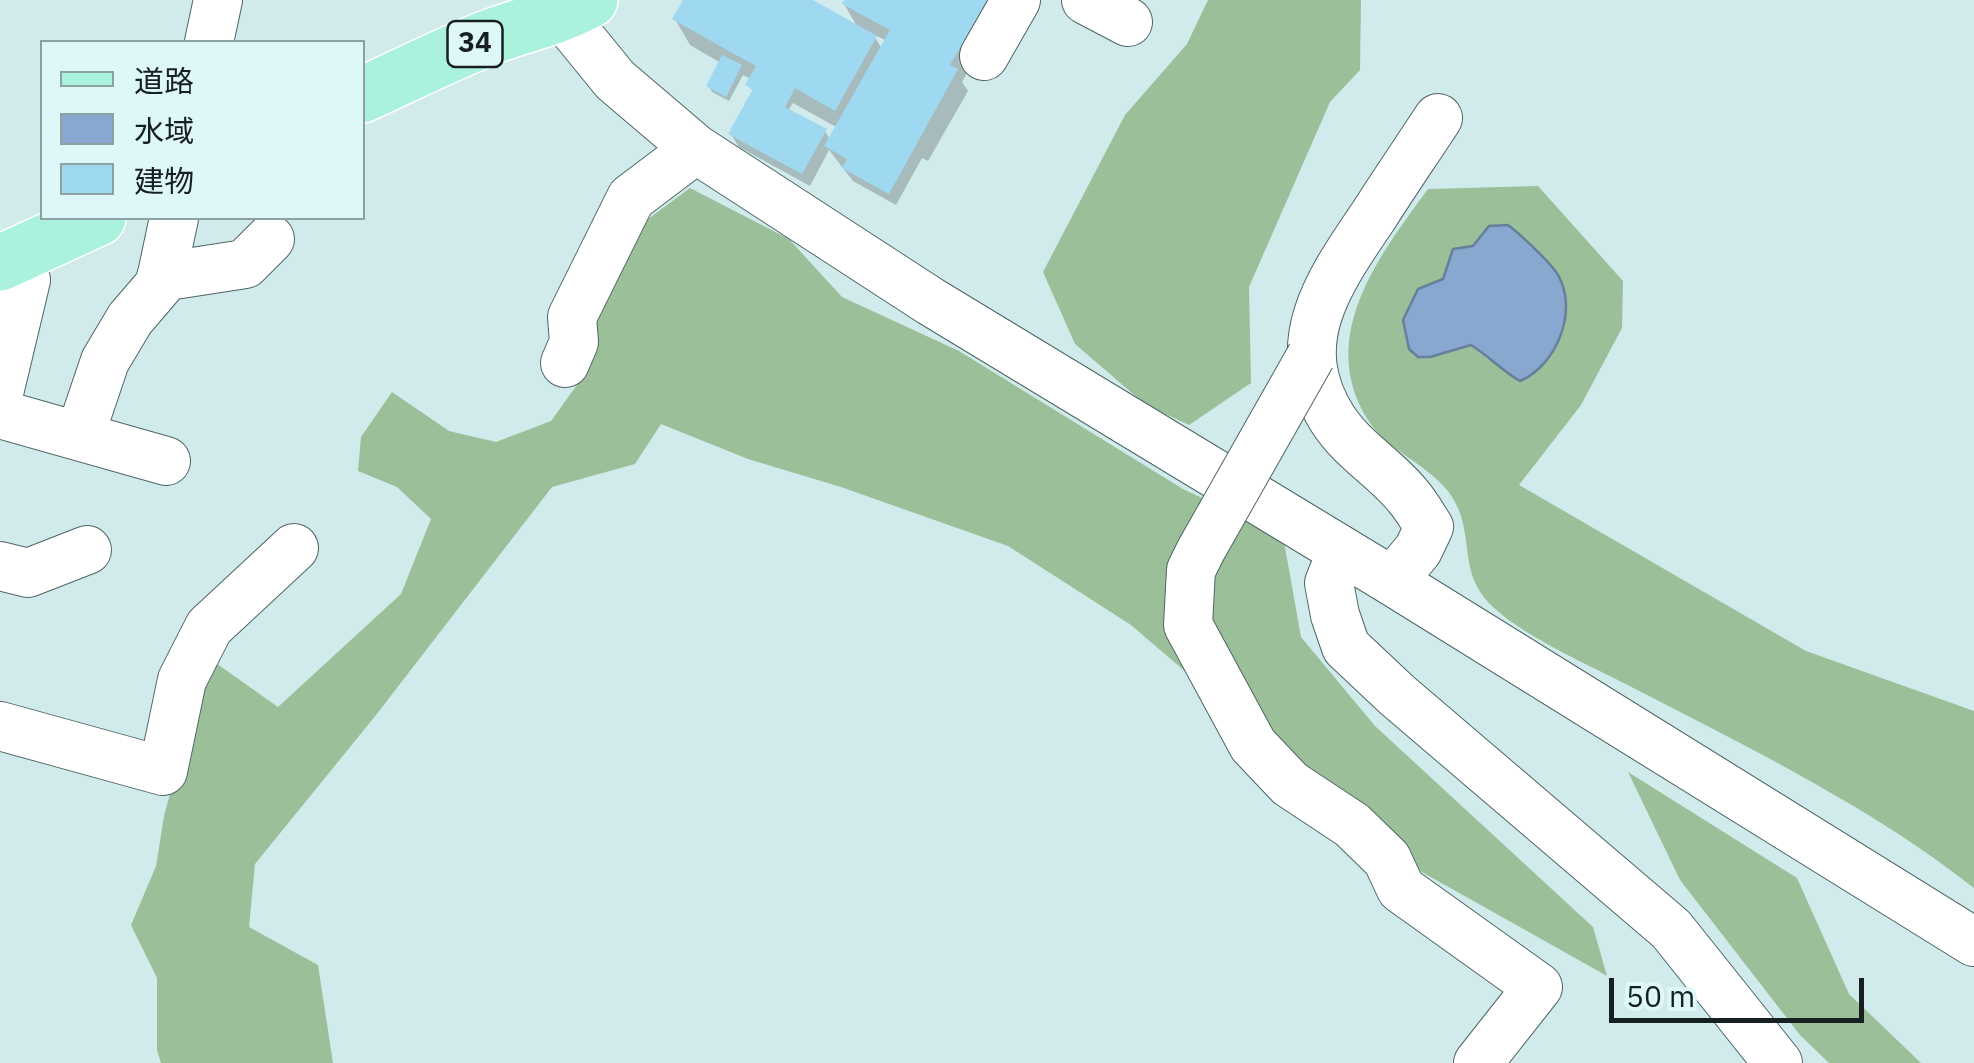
<!DOCTYPE html>
<meta charset="utf-8">
<style>
body{margin:0}
#map{position:relative;width:1974px;height:1063px;overflow:hidden;background:#d1eaeb;font-family:"IBM Plex Sans","Noto Sans JP",sans-serif}
canvas{display:block}
.legend{position:absolute;left:40px;top:40px;width:325px;height:180px;box-sizing:border-box;background:#def7f8;border:2px solid #8ea1a2;margin:0;padding:12px 18px;list-style:none;font-size:30px;color:#172020}
.legend li{display:flex;align-items:center;gap:20px;height:50px}
.legend b{width:50px;border:2px solid #8ea1a2}
.scale{position:absolute;left:1609px;top:978px;width:255px;height:45px;box-sizing:border-box;border:5px solid #172020;border-top:0;padding-left:12px;font-size:30px;line-height:35px;white-space:nowrap;color:#172020;-webkit-text-stroke:8px #def7f8;paint-order:stroke}
</style>
<div id="map">
<canvas width="1974" height="1063"></canvas>
<ul class="legend">
<li><b style="height:12px;background:#aaf2dd"></b>道路</li>
<li><b style="height:28px;background:#89a8d0"></b>水域</li>
<li><b style="height:28px;background:#9fd8f1"></b>建物</li>
</ul>
<div class="scale">50 m</div>
</div>
<script>
const ctx = document.querySelector('canvas').getContext('2d');
ctx.lineJoin = 'round';
function paint(path, color) { ctx.fillStyle = color; ctx.fill(path, 'evenodd'); }
function strokePath(path, color, width, dash) { ctx.strokeStyle = color; ctx.lineWidth = width; ctx.lineCap = dash ? 'butt' : 'round'; ctx.setLineDash(dash || []); ctx.stroke(path); }
function drawText(font, color, halo, rows, align = 'center') {
  ctx.font = font + ' "IBM Plex Sans",sans-serif'; ctx.lineWidth = 9; ctx.setLineDash([]); ctx.textBaseline = 'middle'; ctx.strokeStyle = halo; ctx.fillStyle = color; for (const [text, x, y, turn = 0] of rows) {
    ctx.save(); ctx.translate(x, y); ctx.rotate((+turn || 0) * Math.PI / 180); ctx.textAlign = isNaN(turn) ? turn : align; if (halo) ctx.strokeText(text, 0, 0); ctx.fillText(text, 0, 0); ctx.restore();
  }
}
paint(new Path2D(`
 M1208 0H1361L1360 70 1330 102 1249 287 1251 383 1189 425 1146 405 1075 344 1043 272 1125 115 1187 44Z
 M1538 186 1623 281 1622 328 1581 405 1519 485 1806 651 1974 711V888C1878 812 1758 752 1649 696 1605 672 1527 640 1492 606 1454 569 1479 531 1447 490 1426 464 1386 449 1368 420 1316 337 1379 256 1428 189Z
 M690 188 789 239 842 297 959 351 1183 489 1283 536 1301 637 1375 726 1593 927 1607 976 1413 867 1131 625 1008 546 841 487 748 459 661 424 635 464 552 487 376 715 255 864 249 927 318 965 333 1063H161L157 1050V978L131 925 156 866 164 816 188 727 213 661 278 707 401 594 431 519 397 487 358 471 361 437 392 392 449 431 496 442 551 421 577 385 595 341 596 308 644 222Z
 M1628 772 1797 878 1849 994 1921 1063H1829L1800 1035 1680 880Z`), '#9bc099');
const water = new Path2D(`
 M1508 225C1520 234 1551 263 1558 275 1579 311 1556 366 1520 381 1502 371 1489 356 1471 345L1430 357H1418L1409 349 1403 320 1418 289 1443 279 1453 249 1473 246 1489 226Z`);
paint(water, '#89a8d0');
strokePath(water, '#677f9b', 2.5);
paint(new Path2D(`
 M685 0H808L858 28 844 4 847 0H1009L962 82 968 91 928 161 922 158 896 205 853 181 829 150 810 186 739 147 731 134 754 92 748 85 751 79 743 75 729 101 712 92 709 86 721 63 690 45 675 19ZM873 34 887 41 882 49ZM793 103 838 128 831 141 825 131 788 111Z`), '#0003');
paint(new Path2D(`
 M683 0H813L877 36 835 111 795 88 785 107 827 129 802 174 728 134 753 89 745 85 756 66 672 19Z
 M844 0H987L950 65 958 69 889 194 842 168 847 159 824 146 890 30 842 4Z
 M722 55 742 65 726 97 706 86Z`), '#9fd8f1');
const minor = new Path2D(`
 M1086 0 1128 22
 M562 15 615 80 696 149 930 301 1392 581 1974 942
 M209 42 218 0
 M984 56 1016 0
 M161 277 245 264 270 239
 M565 363 574 342 572 317 631 198 696 149
 M0 389 26 280 19 254
 M0 414 166 461
 M80 435 105 361 130 319 160 284 174 218
 M1201 550 1191 570 1188 625 1253 745 1290 784 1352 825 1387 859 1401 889 1538 987 1478 1063
 M1342 551 1329 583 1335 615 1346 647 1397 695 1671 929 1778 1063
 M0 566 28 573 87 550
 M1392 581 1418 550 1429 527C1422 516 1416 505 1407 495 1384 467 1352 450 1332 418 1284 341 1331 279 1374 215 1395 182 1417 150 1438 118
 M0 726 163 771 182 680 209 627 294 548`);
const major = new Path2D(`
 M362 95C406 75 449 53 493 36 526 24 559 17 590 0
 M0 263 98 218`);
strokePath(minor, '#4f6565', 50);
strokePath(major, '#fff', 58);
strokePath(minor, '#fff', 48);
strokePath(major, '#aaf2dd', 55);
const minorBridge = new Path2D(`
 M1201 550 1311 356`);
strokePath(minorBridge, '#4f6565', 50, []);
strokePath(minorBridge, '#fff', 48);
for (const [x, y, w] of [
 [475,44,55]
]) { const box = new Path2D(); box.roundRect(x - w / 2, y - 23, w, 46, 8); ctx.fillStyle = '#def7f8'; ctx.fill(box); strokePath(box, '#172020', 2.5); }
drawText('bold 28px', '#172020', null, [
 ["34",475,44]
]);
</script>
